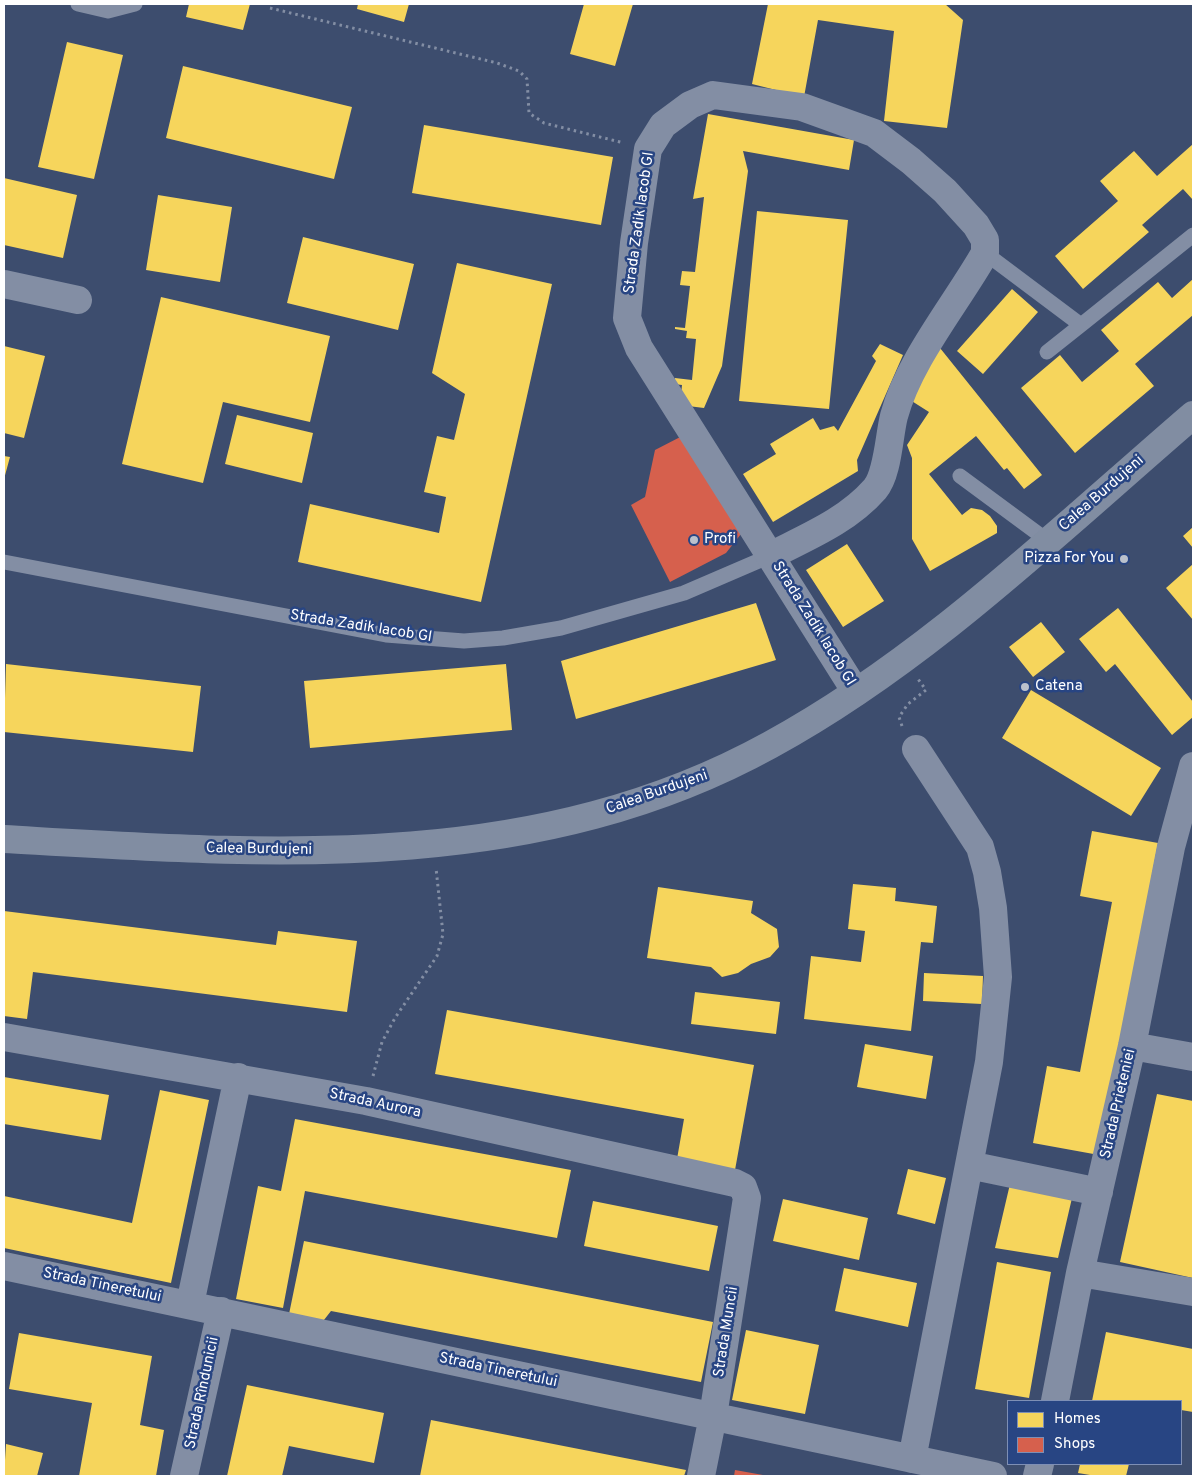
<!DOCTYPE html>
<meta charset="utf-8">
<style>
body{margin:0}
#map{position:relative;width:1197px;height:1480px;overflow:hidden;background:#3d4d6e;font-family:Overpass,sans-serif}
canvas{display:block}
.frame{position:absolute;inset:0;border:5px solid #fff;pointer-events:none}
.legend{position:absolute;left:1007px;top:1400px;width:175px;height:65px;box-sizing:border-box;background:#284583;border:1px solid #7e8fb5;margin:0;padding:6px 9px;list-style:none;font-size:15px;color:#fff}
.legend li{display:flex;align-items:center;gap:10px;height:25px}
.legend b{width:25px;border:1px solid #7e8fb5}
</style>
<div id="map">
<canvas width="1197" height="1480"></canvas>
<div class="frame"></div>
<ul class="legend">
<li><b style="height:14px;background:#f6d55c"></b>Homes</li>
<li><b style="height:14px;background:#d6604d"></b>Shops</li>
</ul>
</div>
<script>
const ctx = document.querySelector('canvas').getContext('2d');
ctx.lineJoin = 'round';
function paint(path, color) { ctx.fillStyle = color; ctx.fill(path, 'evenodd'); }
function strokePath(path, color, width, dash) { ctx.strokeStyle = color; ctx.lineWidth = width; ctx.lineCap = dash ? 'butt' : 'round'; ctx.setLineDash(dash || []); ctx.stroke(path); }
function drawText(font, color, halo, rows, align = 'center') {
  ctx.font = font + ' Overpass,sans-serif'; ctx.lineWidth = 5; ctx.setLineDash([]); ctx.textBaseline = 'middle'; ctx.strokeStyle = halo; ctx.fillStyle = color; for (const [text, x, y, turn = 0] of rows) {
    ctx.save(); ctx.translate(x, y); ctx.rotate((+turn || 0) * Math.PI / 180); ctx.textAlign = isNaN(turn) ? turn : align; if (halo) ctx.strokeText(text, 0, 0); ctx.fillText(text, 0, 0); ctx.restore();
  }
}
paint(new Path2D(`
 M189 4H250L243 30 186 17Z
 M358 4H409L404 22 357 9Z
 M584 4H633L615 66 570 54Z
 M768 4H945L963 20 947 128 884 121 894 31 818 20 804 97 752 84Z
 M67 42 123 55 94 179 38 167Z
 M183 66 352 107 334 179 166 138Z
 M708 114 854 140 849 170 743 151 748 171 722 366 704 408 680 405 682 385 674 384 675 378 692 380 696 339 686 338 687 331 675 329V327L685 328 690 286 680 285 682 271 695 272 704 197 693 199Z
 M424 125 613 157 601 225 412 193Z
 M1193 144V200L1183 189 1142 225 1149 232 1083 289 1055 256 1118 201 1100 181 1134 151 1157 176Z
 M4 178 77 195 63 258 4 245Z
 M158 195 232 207 220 282 146 270Z
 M757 211 848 220 829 409 739 401Z
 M303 237 414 264 398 330 287 303Z
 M457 263 552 284 481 602 298 562 310 504 439 533 446 497 424 492 437 436 454 440 465 394 432 373Z
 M1193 279V315L1135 364 1154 386 1075 453 1021 388 1060 355 1082 382 1119 351 1101 330 1158 282 1172 298Z
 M1012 289 1038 312 983 374 957 351Z
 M161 297 330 336 310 422 223 402 203 483 122 464Z
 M880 344 903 355 857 460 858 471 773 522 743 474 776 454 770 444 813 418 820 430 834 426 838 431 876 361 872 356Z
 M4 346 45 356 24 438 4 433Z
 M940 348 1042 475 1024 489 1007 468 1004 470 976 436 929 474 962 515 971 508 982 510 990 516 997 526V533L930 571 912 539V458L907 445 929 412 907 398Z
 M237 415 313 433 302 483 225 464Z
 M4 456 10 457 4 479Z
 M1193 527V548L1183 536Z
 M847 544 884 601 843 627 806 570Z
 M1193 564V620L1166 588Z
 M756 603 776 660 576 719 561 661Z
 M1118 608 1193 702V717L1172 735 1115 664 1106 672 1079 639Z
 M1041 622 1065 652 1033 677 1009 647Z
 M6 664 201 686 193 752 4 732Z
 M506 664 512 730 310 748 304 681Z
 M1031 690 1161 768 1131 816 1002 738Z
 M1092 831 1158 843 1099 1155 1033 1143 1047 1066 1080 1072 1112 902 1080 896Z
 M853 884 896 888 895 901 937 906 933 943 921 942 911 1031 804 1019 811 956 861 962 865 931 848 929Z
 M658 887 753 901 751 913 777 929 779 947 770 957 751 964 738 973 722 977 711 967 647 958Z
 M4 911 276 945 278 931 357 941 347 1012 33 972 27 1019 4 1016Z
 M924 973 983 976 982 1004 923 1001Z
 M695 992 780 1002 776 1034 691 1024Z
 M447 1010 754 1065 735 1170 677 1159 684 1119 435 1074Z
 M865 1044 933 1056 926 1099 857 1087Z
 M4 1077 109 1095 101 1140 4 1124Z
 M160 1090 209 1100 171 1283 4 1248V1196L132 1223Z
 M1157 1094 1193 1101V1278L1120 1262Z
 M295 1119 571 1170 557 1238 305 1191 283 1308 236 1299 258 1186 281 1191Z
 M908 1169 946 1178 935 1224 897 1214Z
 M1010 1184 1072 1198 1058 1258 995 1248Z
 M783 1199 868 1218 859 1260 773 1241Z
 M593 1201 718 1226 709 1271 584 1246Z
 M304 1241 713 1322 701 1382 331 1311 320 1325 288 1319Z
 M997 1262 1051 1272 1029 1398 975 1389Z
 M844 1268 917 1283 908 1327 835 1311Z
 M746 1330 819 1345 805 1414 732 1400Z
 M1106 1332 1193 1349V1412L1181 1410V1401H1092Z
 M19 1333 152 1356 140 1425 164 1430 156 1476H79L92 1403 9 1389Z
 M247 1385 384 1413 374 1463 289 1446 282 1476H227Z
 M431 1420 686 1470 684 1476H420Z
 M6 1444 43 1453 37 1476H4Z
 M1080 1464H1129L1126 1476H1096L1078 1473Z`), '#f6d55c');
paint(new Path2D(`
 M686 434 741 534 726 553 670 582 631 505 645 497 655 450Z
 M735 1470 763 1475V1476H734Z`), '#d6604d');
strokePath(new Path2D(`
 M270 8 497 63 519 71 527 79 529 113 544 123 624 143
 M902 726 899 717 908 704 926 690 918 679
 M373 1076 382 1042 395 1018 437 956 443 934 436 868`), '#838ea4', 3, [2.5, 4]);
strokePath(new Path2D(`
 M78 4 108 11 135 4
 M985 253 1081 325 1193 235
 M1047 352 1081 325
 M960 476 1048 541
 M4 562 386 635 464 641 503 638 561 628 684 593 770 556`), '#838ea4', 15);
strokePath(new Path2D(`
 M4 284 78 300
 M770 556C807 537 847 521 875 489 888 474 889 435 894 416 909 360 956 304 985 253V240L976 225 945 191 911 161 874 133 802 107 713 95 690 105 663 125 648 149 634 243 627 318 639 348 856 692
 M4 1037 366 1101 735 1183 743 1187 747 1198 713 1416 701 1476
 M1132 1046 1193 1057
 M969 1165 1099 1192
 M4 1266 993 1476
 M1080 1273 1193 1292
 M190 1304 238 1077
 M1055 1401 1080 1273 1132 1046 1171 847 1193 766
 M912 1459 989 1062 998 977 993 908 987 872 980 847 916 749
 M184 1476 221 1311
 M1037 1476 1040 1464`), '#838ea4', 28);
strokePath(new Path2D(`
 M4 839C264 854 532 876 770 745 926 660 1059 530 1193 415`), '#818da2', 28);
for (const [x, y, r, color] of [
 [694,540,5,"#bbc1cc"],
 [1124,559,5,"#bbc1cc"],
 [1025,687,5,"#bbc1cc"]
]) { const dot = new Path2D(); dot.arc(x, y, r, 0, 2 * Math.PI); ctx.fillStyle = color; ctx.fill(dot); strokePath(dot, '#284583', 2); }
drawText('15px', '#fff', '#284583', [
 ["Strada Zadik Iacob Gl",640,223,-82],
 ["Calea Burdujeni",1102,494,-41],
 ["Strada Zadik Iacob Gl",813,624,58],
 ["Strada Zadik Iacob Gl",361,627,9],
 ["Calea Burdujeni",657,793,-19],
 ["Calea Burdujeni",259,850,1],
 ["Strada Aurora",375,1104,12],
 ["Strada Prieteniei",1119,1104,-77],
 ["Strada Tineretului",102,1286,12],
 ["Strada Muncii",727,1332,-81],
 ["Strada Tineretului",498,1371,12],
 ["Strada Rîndunicii",203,1393,-78]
]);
drawText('15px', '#fff', '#284583', [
 ["Profi",704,540],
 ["Pizza For You",1114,559,"right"],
 ["Catena",1035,687]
], 'left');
</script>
